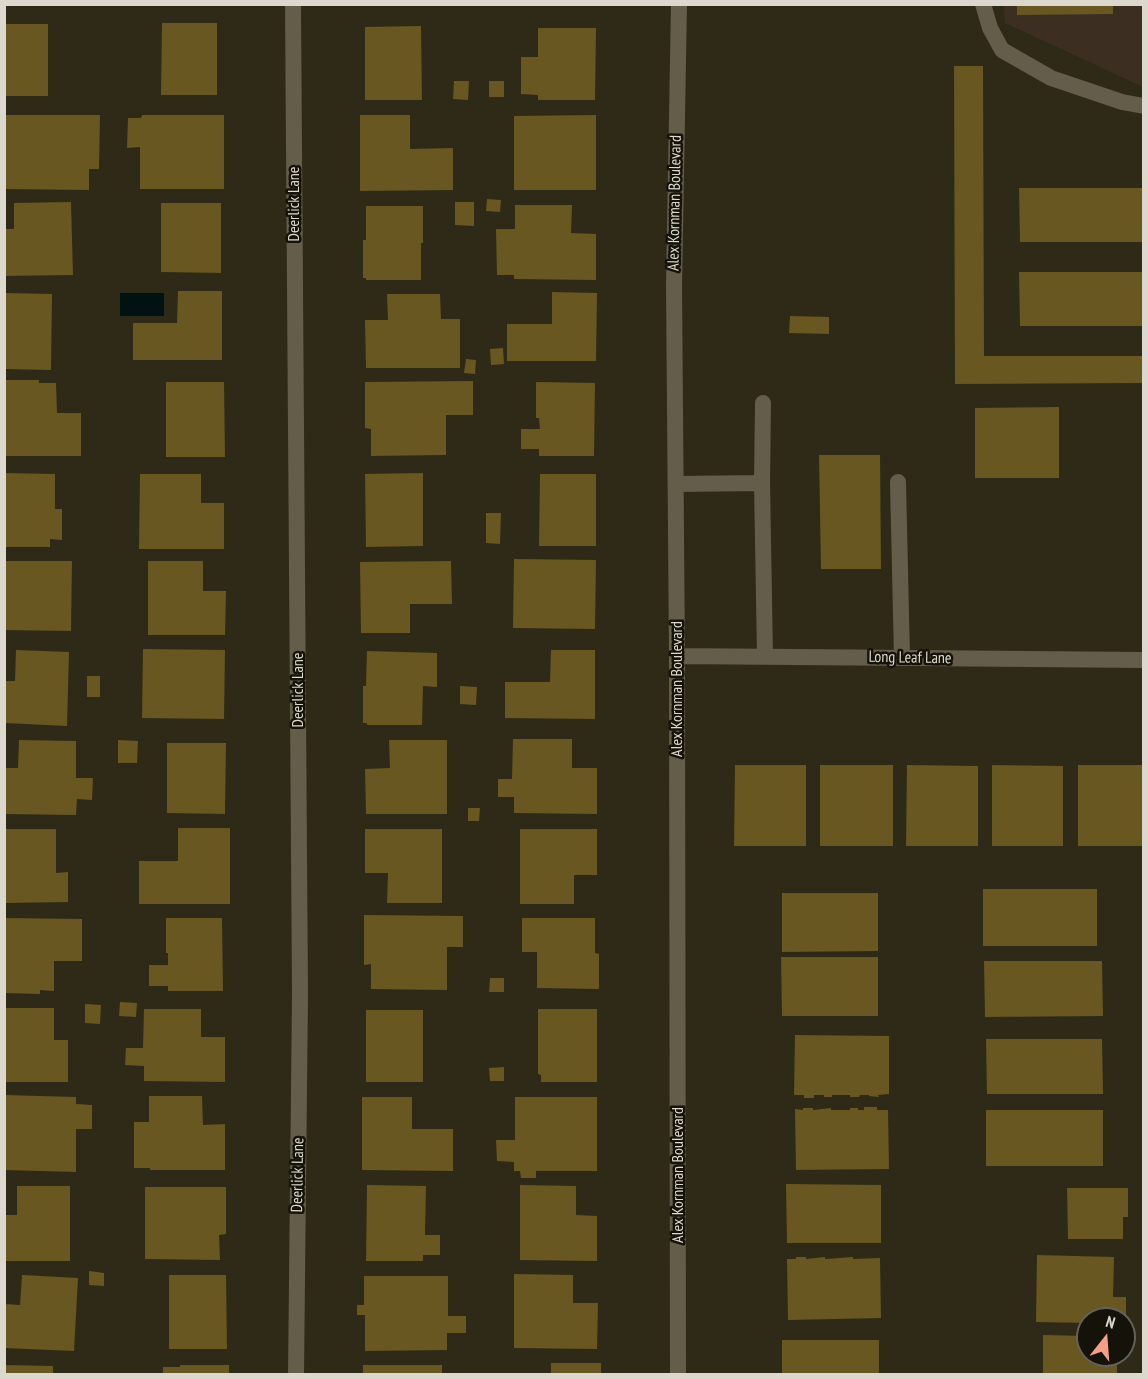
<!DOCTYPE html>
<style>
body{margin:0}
#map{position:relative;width:1148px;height:1379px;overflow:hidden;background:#2f2a17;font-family:"PT Sans Narrow",sans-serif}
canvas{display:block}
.frame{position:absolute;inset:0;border:6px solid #dcd8cd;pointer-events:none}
.north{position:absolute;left:1076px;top:1307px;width:60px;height:60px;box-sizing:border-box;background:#15120a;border:2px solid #656158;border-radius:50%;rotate:17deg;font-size:16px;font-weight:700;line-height:24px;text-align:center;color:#dcd8cd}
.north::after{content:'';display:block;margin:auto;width:21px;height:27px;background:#f49e88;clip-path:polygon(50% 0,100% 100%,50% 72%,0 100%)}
</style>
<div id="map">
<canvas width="1148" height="1379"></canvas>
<div class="frame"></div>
<div class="north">N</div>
</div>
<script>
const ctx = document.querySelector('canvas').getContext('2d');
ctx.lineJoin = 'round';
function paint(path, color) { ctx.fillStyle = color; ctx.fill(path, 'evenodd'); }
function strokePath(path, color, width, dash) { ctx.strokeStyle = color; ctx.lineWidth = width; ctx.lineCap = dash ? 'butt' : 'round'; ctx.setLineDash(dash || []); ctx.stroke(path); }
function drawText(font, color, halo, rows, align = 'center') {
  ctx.font = font + ' "PT Sans Narrow",sans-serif'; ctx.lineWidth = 5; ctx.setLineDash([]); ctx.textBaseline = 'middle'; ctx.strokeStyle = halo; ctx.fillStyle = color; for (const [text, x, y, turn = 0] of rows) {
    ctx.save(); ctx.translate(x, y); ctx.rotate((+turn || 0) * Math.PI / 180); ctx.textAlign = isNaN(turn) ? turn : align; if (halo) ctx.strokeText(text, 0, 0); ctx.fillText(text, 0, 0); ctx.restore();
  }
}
paint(new Path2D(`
 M1004 5H1143V87L1005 23Z`), '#3c2f21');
paint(new Path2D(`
 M120 293H164V316H120Z`), '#021213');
paint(new Path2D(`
 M1017 4H1113V14L1017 15Z
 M162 23H217V95H161Z
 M4 24H48V96H4Z
 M421 26 422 100H365V27Z
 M538 28H596L595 100H538V95L521 94V57H538Z
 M954 66H983L984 356H1144V383L955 384Z
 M454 81H469L468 100 453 99Z
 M489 81H504V97H489Z
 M4 115H100L99 169H89V190L4 189Z
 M142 115H224V189H140V147L127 148 128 118H141Z
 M360 115H410V149L453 148V190L360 191Z
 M596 115V190H514V116Z
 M1019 188H1144V242H1020Z
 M487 199 501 200 500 212 486 211Z
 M71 202 73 275 4 276V229H14V203Z
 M455 202H474V226L455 225Z
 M161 203H221V273L161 272Z
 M515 205H572L571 233 596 234V280L514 279V275H497L496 229H515Z
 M366 206H423V243H421V280H366V278H363V240H366Z
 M1019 272H1144V326H1020Z
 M178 291H222V360H133V323H177Z
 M552 292 597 293 596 361H507V324H552Z
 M5 293 52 294 51 370 5 369Z
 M387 294H440L441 319H460V368H366L365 320H388Z
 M790 316 829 317V334L789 333Z
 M503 348 504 364 491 365 490 349Z
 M466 359 476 360 475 374 464 373Z
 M5 380H39V383H56L57 413H81V456H5Z
 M473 381V415H446V455L371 456V429L365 428V382Z
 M166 382H224L225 457H166Z
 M536 382 595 383 594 456H539V449H521V429H540L539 418H536Z
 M1059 407V478H975V408Z
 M819 455H880L881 569H821Z
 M4 473 55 474V509H62V540L50 539V547H4Z
 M423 473V546L366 547 365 474Z
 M140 474H201V503H224V549H139Z
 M540 474H596V546H539Z
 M486 513H501L500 544 486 543Z
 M514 559 596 560 595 629 513 628Z
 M4 561H72L71 631 4 630Z
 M148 561H203V591H226L225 635H148Z
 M451 561 452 604H410V633H361L360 562Z
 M143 649 225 650 224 719 142 718Z
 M16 650 69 652 67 726 5 723V681H15Z
 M551 650H595V719L505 718V682H550Z
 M367 651 437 653V687L423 686 422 725H367V723H363V686H366Z
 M87 676H100V697H87Z
 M460 686 477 687 476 705 460 704Z
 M513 739H572V768H597V814L514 813V797H498V779H512Z
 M19 740 76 741V778H93L92 800 77 799 76 815 4 814V768H18Z
 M118 740 138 741 137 763H118Z
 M389 740H447V814H366L365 769 390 768Z
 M167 743H226L225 814 167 813Z
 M735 765H806V846H734Z
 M820 765H893V846H820Z
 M907 765 978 766V846H906Z
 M992 765 1063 766V846H992Z
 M1078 765H1144V846H1078Z
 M468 808H480L479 821H468Z
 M178 828H230V904H139V861H178Z
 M4 829H56V873L68 872V902L4 903Z
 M365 829H442V903H387L388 873H365Z
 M520 829H597V875H574V904H520Z
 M983 889H1097V946H983Z
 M782 893H878V951L782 952Z
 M364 915 463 916V947H447V990L371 989V964L364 965Z
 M4 918 82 919V961H54V991L40 990V994L4 993Z
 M166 918H222L223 991H168V986H149V965H168V953H166Z
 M522 918H595V953L599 954V989L537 988V952H522Z
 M781 957H878V1016H782Z
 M984 961H1102L1103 1016 985 1017Z
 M490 978H504V992H489Z
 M120 1002 137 1003 136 1017 119 1016Z
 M85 1004 101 1005 100 1024 85 1023Z
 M4 1008H54V1040H68V1082H4Z
 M144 1009H201V1037H225V1082L144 1081V1066L125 1065 126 1048H143Z
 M538 1009H597V1082H541V1075L538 1074Z
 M366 1010H423V1082H366Z
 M795 1035 889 1036V1094L878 1095 879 1097 869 1096V1095H860L859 1097H850V1095H832V1097H824V1095H814V1098H804V1095H794Z
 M986 1039H1102L1103 1094H987Z
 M504 1067V1081H490L489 1068Z
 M4 1095 76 1097V1104L92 1105V1129H76V1172L4 1170Z
 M149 1096H202L203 1125 225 1124V1170H150V1168H134V1122H149Z
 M362 1097H412V1129H453V1171L362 1170Z
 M515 1097H597V1171H536V1178H521L520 1171H514V1162L497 1161 496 1140H515Z
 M864 1107H877V1110H888L889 1169 796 1170 795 1109 803 1110V1108H813V1110L831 1108V1110H850V1108H858V1110H864Z
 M986 1110H1103V1166H986Z
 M786 1184 881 1185V1243H787Z
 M367 1185 426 1186 425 1235H440V1255H423V1261H366Z
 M520 1185 576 1186V1215L597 1216V1261L520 1260Z
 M17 1186H70V1261H4V1215H17Z
 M145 1187H226V1234L219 1235 220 1260 145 1259Z
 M1067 1188H1128V1217H1123V1239H1068Z
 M1037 1255 1114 1257 1113 1297H1126V1319H1088V1323L1036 1322Z
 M796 1257H806V1259L825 1257V1259L853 1257V1259L880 1258 881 1318 788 1320 787 1259H796Z
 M89 1271 104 1273V1286L89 1285Z
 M514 1274 573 1275V1303H598L597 1349 514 1348Z
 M22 1275 78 1278 74 1351 4 1348V1304L20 1305Z
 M169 1275H226L227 1349H169Z
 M364 1276H448V1316H466V1333H447V1350L365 1351V1315H357V1305H364Z
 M1043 1335 1088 1336V1355H1117V1374H1058V1373H1043Z
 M782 1340H879V1374H782Z
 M551 1363H601V1374H551Z
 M4 1365 53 1366V1374H4Z
 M180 1365H229V1374H163V1367H180Z
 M363 1365H442V1374H363Z`), '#685720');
strokePath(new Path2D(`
 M983 4 990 28 1002 50 1051 78 1122 102 1144 106
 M763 403 762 483 765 656
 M898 482 902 658
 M676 484 762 483`), '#635d49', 16);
strokePath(new Path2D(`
 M293 4 300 994 296 1374
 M677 656 1144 660
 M678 1374 677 656 674 286 679 4`), '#635d49', 16);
drawText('16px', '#dcd8cd', '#15120a', [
 ["Alex Kornman Boulevard",675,203,-89],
 ["Deerlick Lane",294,204,-90],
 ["Long Leaf Lane",910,658,1],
 ["Alex Kornman Boulevard",677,689,-90],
 ["Deerlick Lane",298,690,-90],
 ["Deerlick Lane",298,1175,-89],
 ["Alex Kornman Boulevard",678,1175,-90]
]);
</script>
